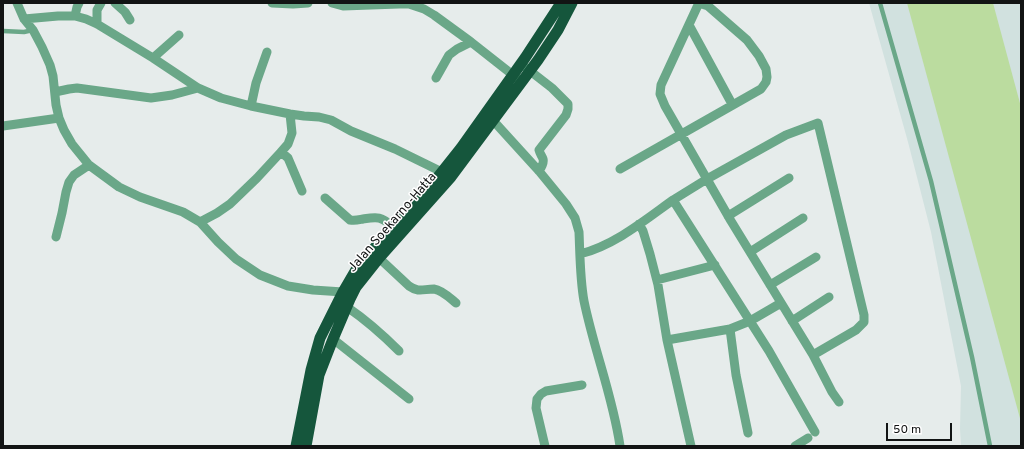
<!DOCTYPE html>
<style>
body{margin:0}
#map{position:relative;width:1024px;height:449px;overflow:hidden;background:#e6eceb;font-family:Overpass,sans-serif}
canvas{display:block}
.frame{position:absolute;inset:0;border:4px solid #121414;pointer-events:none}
.scale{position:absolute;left:886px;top:423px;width:66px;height:18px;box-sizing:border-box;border:2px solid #121414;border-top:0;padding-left:5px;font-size:12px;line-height:14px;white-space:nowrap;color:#121414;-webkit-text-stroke:3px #fff;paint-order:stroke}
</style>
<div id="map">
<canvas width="1024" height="449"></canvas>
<div class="frame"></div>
<div class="scale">50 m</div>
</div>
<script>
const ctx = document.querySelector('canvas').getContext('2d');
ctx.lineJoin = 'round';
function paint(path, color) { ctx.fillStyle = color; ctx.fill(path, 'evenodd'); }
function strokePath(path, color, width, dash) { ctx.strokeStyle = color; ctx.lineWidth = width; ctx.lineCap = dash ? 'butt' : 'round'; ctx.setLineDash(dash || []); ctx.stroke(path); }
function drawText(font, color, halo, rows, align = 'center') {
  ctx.font = font + ' Overpass,sans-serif'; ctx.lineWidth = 3; ctx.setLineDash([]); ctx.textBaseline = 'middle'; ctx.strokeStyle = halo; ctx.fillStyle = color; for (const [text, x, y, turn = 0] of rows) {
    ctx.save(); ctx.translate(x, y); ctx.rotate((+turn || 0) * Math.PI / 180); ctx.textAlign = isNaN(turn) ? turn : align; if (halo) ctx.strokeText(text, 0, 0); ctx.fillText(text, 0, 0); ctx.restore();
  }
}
paint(new Path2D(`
 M869 3H1021V446H961L960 429 961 386 931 232 908 142Z`), '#d1e1df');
paint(new Path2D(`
 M907 3H993L1021 107V422Z`), '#bbdc9f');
strokePath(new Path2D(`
 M880 3 931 181 972 357 990 446
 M3 31 24 32 33 30`), '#6aa788', 4.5);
strokePath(new Path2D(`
 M17 3 24 19 33 30 42 47 50 65 53 76 56 105 59 118 64 130 72 144 89 165 119 187 140 197 183 212 200 222 218 242 236 259 260 275 288 286 313 290 343 292
 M115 3 125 12 130 20
 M272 3 293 4 308 3
 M332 3 343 6 399 4H409L424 9 434 15 471 42 518 79
 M75 16 77 7 79 3
 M24 19 58 16H75L86 19 97 24 153 58 198 88 221 98 251 106 290 114 304 116 319 117 331 120 351 131 395 149 442 172
 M97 24V10L101 3
 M689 25 732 104
 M153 58 179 35
 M525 67 552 88 568 104V109L566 115 539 150C540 154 542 156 543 159 544 162 541 168 539 171
 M436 78 449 55 457 49 471 42
 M55 92 69 89 77 88 151 98 172 95 198 88
 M251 106 256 83 267 52
 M489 116 539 171 566 204 575 218 579 232C580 255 580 279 584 301 594 350 613 397 620 446
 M3 126 59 118
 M281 152 288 158 302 191
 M620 169 761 89 766 82 767 77 766 69 759 56 747 40 708 6 702 4 698 5 661 85 660 94 665 106 731 221 813 355 832 392 839 402
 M325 198 350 220C355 221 358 220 363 219 377 217 381 216 393 227
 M673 200 707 179 786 135 818 123 864 315V322L856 330 813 355
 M728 216 789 178
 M200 222 217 213 230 204 257 178 281 152 288 144 292 133 290 114
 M639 224 643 231 650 254 658 285 667 340 691 446
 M56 237 62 213 66 192 69 182 74 175 89 165
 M750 252 803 218
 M580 254C615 245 645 220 673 200L769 351 815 432
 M379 258 409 286C419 293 423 289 434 289 442 290 450 298 456 303
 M657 280 715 265
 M770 285 816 257
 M347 307C366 320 383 335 399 351
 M792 321 829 297
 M730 329 736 375 748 433
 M333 339 409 399
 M667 340 730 329 750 321 781 303
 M545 446 536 408 537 399 541 394 546 391 582 385
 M795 446 808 438`), '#6aa788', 9);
strokePath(new Path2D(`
 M296 446 311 370 320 338 343 292 357 268 390 230 430 187 461 148 525 58 561 3
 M306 446 319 375 333 339 350 299 356 287 379 258 451 177 538 60 558 30 572 3`), '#15563c', 11);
drawText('13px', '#121414', '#fff', [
 ["Jalan Soekarno-Hatta",393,223,-49]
]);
</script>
